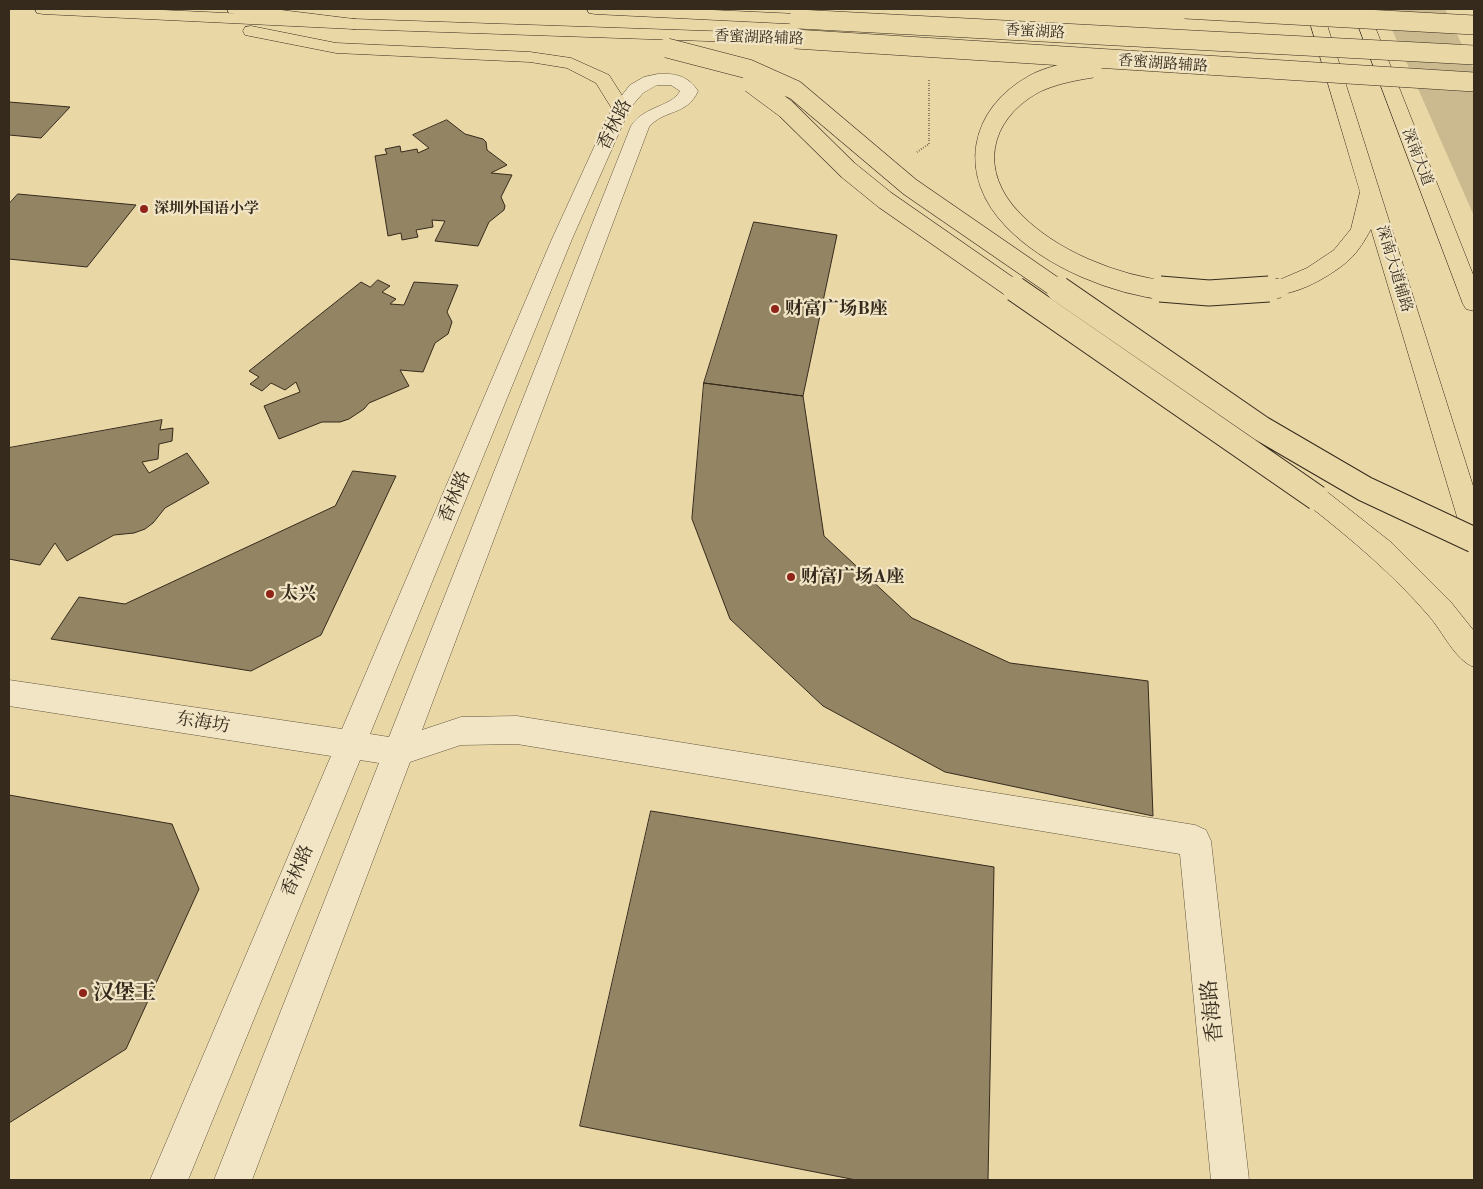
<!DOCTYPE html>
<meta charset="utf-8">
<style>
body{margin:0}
#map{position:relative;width:1483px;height:1189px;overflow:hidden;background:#ead7a6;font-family:"Old Standard TT",serif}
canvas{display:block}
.frame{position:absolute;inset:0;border:10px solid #352a1c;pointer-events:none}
</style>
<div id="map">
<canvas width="1483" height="1189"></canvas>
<div class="frame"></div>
</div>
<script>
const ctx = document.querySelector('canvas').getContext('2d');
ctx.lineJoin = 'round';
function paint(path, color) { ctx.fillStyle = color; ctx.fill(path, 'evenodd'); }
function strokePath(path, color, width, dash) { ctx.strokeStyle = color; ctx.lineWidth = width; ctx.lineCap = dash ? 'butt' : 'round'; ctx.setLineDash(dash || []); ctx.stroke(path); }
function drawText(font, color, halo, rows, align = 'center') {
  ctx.font = font + ' "Old Standard TT","Noto Serif SC",serif'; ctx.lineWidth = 4.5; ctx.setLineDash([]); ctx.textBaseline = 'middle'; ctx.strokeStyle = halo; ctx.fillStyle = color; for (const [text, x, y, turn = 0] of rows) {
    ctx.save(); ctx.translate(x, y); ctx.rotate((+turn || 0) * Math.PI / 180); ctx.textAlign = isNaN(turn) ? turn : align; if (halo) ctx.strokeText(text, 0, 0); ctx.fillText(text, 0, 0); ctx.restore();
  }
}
paint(new Path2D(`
 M1383 9H1445L1474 70V216Z`), '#cbba8f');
const building = new Path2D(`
 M9 102 70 107 41 138 9 135Z
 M447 120 465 134 483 139 486 142 487 150 507 165 491 173 512 175 501 197 505 206 504 210 489 222 478 246 435 241 445 221 432 220 433 227 416 230 418 237 402 240 401 233 388 236 375 156 387 154 385 149 400 146 401 152 417 149 418 153 429 148 413 135Z
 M18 194 136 205 87 267 9 259V204Z
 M754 222 837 235 803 396 704 383Z
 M378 280 390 286 382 292 396 299 390 304 404 305 414 282 458 285 447 312 452 322 448 334 435 343 423 372 400 370 409 386 369 403 364 409 349 419 340 422H322L279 439 264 406 300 392 296 382 285 390 271 383 262 391 250 384 259 377 249 371 361 282 370 287Z
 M704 383 803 396 824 536 912 618 1010 663 1148 681 1153 816 945 772 823 706 730 619 692 519Z
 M162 420 160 430 173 428 172 441 159 444 158 459 142 462 149 473 187 453 209 483 165 508 153 523 145 529 134 533 114 535 67 561 55 543 40 565 9 559V448Z
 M353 471 396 476 321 635 251 671 51 639 79 597 125 604 335 506Z
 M9 795 172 824 199 889 126 1049 9 1123Z
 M651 811 994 867 988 1180H856L580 1126Z`);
paint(building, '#938464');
strokePath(building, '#352a1c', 1);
const minor = new Path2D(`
 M658 74C676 73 688 76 698 91 687 116 664 109 649 127L422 730 461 717 517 716 1195 825 1206 830 1211 841 1249 1180H1211L1180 854 517 744 461 745 410 762 252 1180H214L379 763 360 760 188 1180H150L331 756 9 706V680L342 729 552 239 612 108 630 85 644 77ZM657 85H671L680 91C672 107 645 105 631 126L389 737 370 734 572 239 630 108 643 93Z`);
const major = new Path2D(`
 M35 9H141L354 19 795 34 801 35 804 39 801 43 795 44 354 29 43 14 37 13Z
 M1306 9H1322L1474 489V541L1465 538 1461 530 1371 229C1365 240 1358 252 1349 260 1334 274 1292 299 1272 293L1269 288 1272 283 1307 268 1334 250 1351 229 1360 192Z
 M1352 9H1368L1474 277V311L1466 309 1463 304Z
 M251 26 336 43 530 52 571 58 609 75 630 108 628 112H614L596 83 567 68 530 62 336 53 245 35 243 31 245 27Z
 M1317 488 1326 491 1392 543 1450 601 1474 631V667C1455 660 1443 632 1429 616 1393 574 1351 539 1308 505L1304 498 1308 491Z`);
const highway = new Path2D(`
 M227 9H273L354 19 360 20 362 24 360 28 354 29 235 14 229 13Z
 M587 9H691L798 14 804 15 806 19 804 23 798 24 595 14 589 13Z`);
strokePath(minor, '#62553e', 1);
strokePath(major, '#352a1c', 1);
strokePath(highway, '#352a1c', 1);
strokePath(new Path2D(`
 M917 152 929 144V79`), '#352a1c', 2, [0.5, 2]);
paint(minor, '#f1e5c5');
paint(major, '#ead7a6');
paint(highway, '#ead7a6');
const majorBridgeFar1 = new Path2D(`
 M795 39 1474 82
 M667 48 748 69 795 90 910 187 1061 291
 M1092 68C1072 71 1051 75 1034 84 978 115 968 174 1013 220 1052 260 1115 285 1170 291
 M751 83 786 109 848 170 885 200 1016 291
 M1259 291 1280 288`);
const majorBridge = new Path2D(`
 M1015 289 1317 498
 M1059 289 1262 429 1365 489 1474 540
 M1160 289 1209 293 1269 289`);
const highwayBridge = new Path2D(`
 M1185 9 1474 25
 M798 19 1474 55`);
strokePath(majorBridgeFar1, '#352a1c', 20, []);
strokePath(majorBridge, '#352a1c', 27, []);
strokePath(highwayBridge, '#352a1c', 20, []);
strokePath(majorBridgeFar1, '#ead7a6', 19);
strokePath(majorBridge, '#ead7a6', 25);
strokePath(highwayBridge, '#ead7a6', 19);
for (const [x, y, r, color] of [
 [144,209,5,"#8f2418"],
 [775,309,5,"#8f2418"],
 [791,577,5,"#8f2418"],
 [270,594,5,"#8f2418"],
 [83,993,5,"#8f2418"]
]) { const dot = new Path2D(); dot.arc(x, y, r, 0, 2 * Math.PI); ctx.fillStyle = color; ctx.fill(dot); strokePath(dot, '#f1e5c5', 2); }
drawText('15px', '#352a1c', '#f1e5c5', [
 ["香蜜湖路",1035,32,3],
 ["香蜜湖路辅路",759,38,2],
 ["香蜜湖路辅路",1163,64,4],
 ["深南大道",1417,157,69],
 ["深南大道辅路",1394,269,73]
]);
drawText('bold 15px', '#352a1c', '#f1e5c5', [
 ["深圳外国语小学",154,209]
], 'left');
drawText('18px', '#352a1c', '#f1e5c5', [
 ["香林路",615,125,-63],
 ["香林路",455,497,-67],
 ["东海坊",203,723,9],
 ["香林路",298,871,-67]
]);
drawText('bold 18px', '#352a1c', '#f1e5c5', [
 ["财富广场B座",785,309],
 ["财富广场A座",801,577],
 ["太兴",280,594]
], 'left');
drawText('bold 21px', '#352a1c', '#f1e5c5', [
 ["汉堡王",93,993]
], 'left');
drawText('21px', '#352a1c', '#f1e5c5', [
 ["香海路",1213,1011,-96]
]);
</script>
